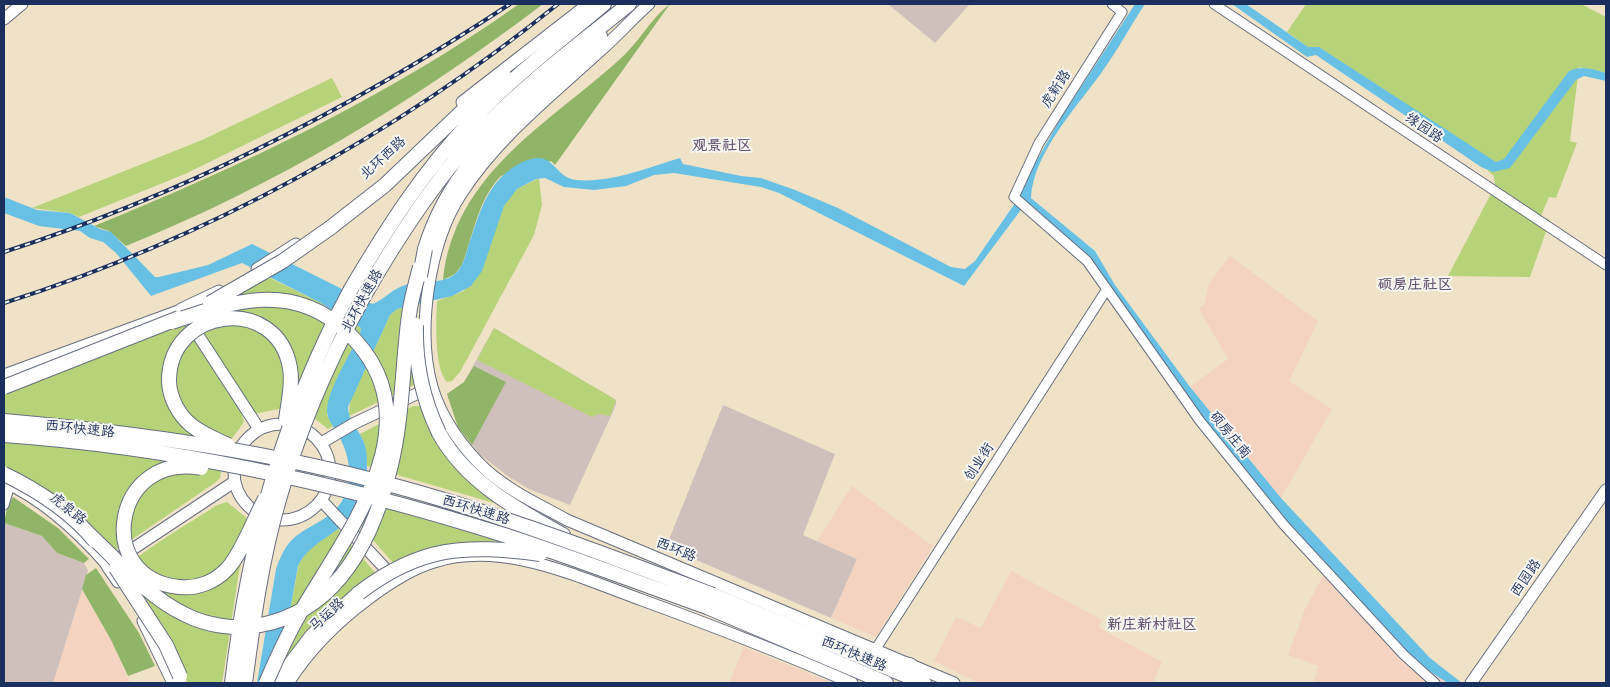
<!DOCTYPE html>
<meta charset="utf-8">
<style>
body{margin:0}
#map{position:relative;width:1610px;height:687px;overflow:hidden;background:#f0e2c6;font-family:Delius,sans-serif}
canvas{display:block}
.frame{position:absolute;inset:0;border:5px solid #1b2f5e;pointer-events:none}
</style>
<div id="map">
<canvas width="1610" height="687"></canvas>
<div class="frame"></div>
</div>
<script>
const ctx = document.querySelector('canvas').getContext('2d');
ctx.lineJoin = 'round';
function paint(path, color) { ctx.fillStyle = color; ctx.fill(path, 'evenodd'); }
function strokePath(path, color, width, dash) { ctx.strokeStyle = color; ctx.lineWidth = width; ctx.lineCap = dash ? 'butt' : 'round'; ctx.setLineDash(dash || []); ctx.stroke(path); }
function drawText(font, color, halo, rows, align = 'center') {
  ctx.font = font + ' Delius,"LXGW WenKai TC",sans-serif'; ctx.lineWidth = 4; ctx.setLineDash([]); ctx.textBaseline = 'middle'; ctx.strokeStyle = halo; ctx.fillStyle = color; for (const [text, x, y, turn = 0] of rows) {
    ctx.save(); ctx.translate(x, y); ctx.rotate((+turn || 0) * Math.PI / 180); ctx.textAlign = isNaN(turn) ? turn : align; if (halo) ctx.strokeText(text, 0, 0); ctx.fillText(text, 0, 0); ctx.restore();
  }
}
paint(new Path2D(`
 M1230 256 1318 321 1289 381 1332 409 1281 498 1190 387 1228 359 1199 309 1205 303 1209 283Z
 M852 486 933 546 876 637 831 618 857 559 817 541Z
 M1328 567 1416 663 1448 683H1313L1319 666 1288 655 1305 609Z
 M1011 571 1102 620 1098 627 1162 662 1153 683H979L934 661 956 617 981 628Z
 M82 589 111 640 130 683H53Z
 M744 647 833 683H729Z`), '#f4d3c0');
paint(new Path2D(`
 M888 4H970L935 43Z
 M494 328 616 400V405L570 505 529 489 509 477 479 454 458 427 447 394 464 382Z
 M723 405 835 454 803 535 857 559 831 618 666 547Z
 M4 523 42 536 57 553 84 563 88 571 53 683H4Z`), '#d0c0bc');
paint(new Path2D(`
 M1306 4H1581L1606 17V73L1579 67 1570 141 1577 143 1556 198 1549 197 1541 216 1550 220 1530 277 1448 276 1495 186 1494 176 1488 171 1491 161 1319 47H1308L1287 32Z
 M332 78 342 97 185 174 79 217 70 213 32 208 202 140Z
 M539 178 542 205 534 235 460 372 452 381 447 382C434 369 436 320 437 301L464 291 506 202 517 189Z
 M266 276 321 303 361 328 360 334 328 403 327 415 333 426 328 429 310 415 284 408 254 414 191 318Z
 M413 306 418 383 349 416 350 401 390 315 397 309Z
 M185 322 241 412 244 422 226 447 220 478 216 482 115 551 4 467V391L56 374Z
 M494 328 616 400 610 416 599 414 592 417 477 360Z
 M413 406H423L434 427 511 508 367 466 364 442 360 434Z
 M361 501 499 541 468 543 394 564 352 516Z
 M227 502 253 523 239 571 222 683H188L124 570C134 555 198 518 217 505Z
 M338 529 377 575 288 656 279 668 299 563 310 548Z`), '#b6d379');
paint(new Path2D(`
 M519 4H543C414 102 277 185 126 246L109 231 94 226C242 166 388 97 519 4Z
 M670 4 555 165 551 161 501 176C478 199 473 236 462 265L455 274 443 280C454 174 548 124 619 60 638 44 650 19 670 4Z
 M474 366 506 382 472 445 458 427 447 394 464 382Z
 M13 497 58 528 89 559 84 563 57 553 42 536 4 523 7 508Z
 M96 568 139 633 155 666 128 676 111 640 82 589 86 575Z`), '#90b569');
paint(new Path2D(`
 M1135 4H1145C1131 25 1119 48 1104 69 1079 105 1033 152 1031 198L1095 251 1115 285 1190 387 1281 498 1430 658 1462 683H1448L1416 663 1274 507 1257 484 1217 437 1088 257 1026 203 964 286 779 193 761 187 674 173 654 175 626 186 594 190 564 187 545 178 536 179 517 189 504 206 482 271 471 286 452 296 397 309 390 315 348 407C348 419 357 428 362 438 367 447 367 458 367 468 365 500 354 519 327 537 314 546 305 552 298 566L277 683H257L276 569C280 558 285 545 295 537 314 522 336 518 346 493 353 474 348 451 338 435 334 427 327 419 327 411 327 390 351 353 360 334L361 328 321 303 242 263 151 296 116 253 103 242 90 238 80 231 39 226 4 213V197L37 210 70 213 100 229 111 232 155 277H159L208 265 252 244 372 304C383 301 392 288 408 284 422 281 443 284 455 274 463 267 465 257 468 247 479 215 486 183 517 165 555 144 551 177 576 180 611 183 647 168 680 158L683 164 741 176 761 178 795 190 838 208 951 267 965 269 975 261 1020 196 1021 188 1061 118Z
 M1232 4H1246L1308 47H1319L1496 162 1504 159 1569 71C1582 65 1593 69 1606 73V81L1584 76 1576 80 1510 168 1493 172 1481 167 1316 55 1307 57Z`), '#68c1e5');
const minor = new Path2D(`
 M1112 4 1122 12 1039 143 1014 197 1087 261 1200 421 1284 525 1404 655 1435 683
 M1214 4 1606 265
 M4 374 181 309
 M4 483C44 501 78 533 107 566
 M4 505 10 485
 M875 650 1107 289`);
const major = new Path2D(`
 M649 4C632 19 617 36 600 51 551 96 498 137 461 194 429 243 416 330 432 387 441 418 463 449 487 471 511 492 540 505 567 520L954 683
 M4 19 22 4
 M462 102 588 4
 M257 269 296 244
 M219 291 181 309 259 429
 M234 472a48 48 0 1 1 96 0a48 48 0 1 1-96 0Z
 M321 443 355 423 431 387
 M321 500 395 579
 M118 582 107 566 234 482
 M143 621 173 683
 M288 683C309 650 337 622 368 599 388 584 410 569 434 562 503 540 578 577 642 600 713 626 783 653 852 683
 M1471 683 1606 490`);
const highway = new Path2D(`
 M330 228 385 185 472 102 506 78
 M425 249C456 148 533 108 600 36
 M351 289C387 228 424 170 473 119 512 77 560 41 604 4
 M364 296C396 240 431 186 474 138 520 88 576 47 629 4
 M439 433C466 482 516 509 563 535
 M713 595 924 683
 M707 607 886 683
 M884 660 910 665
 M276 683 312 636 359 593`);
strokePath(minor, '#666e82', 11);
strokePath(major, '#666e82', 13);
strokePath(highway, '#666e82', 16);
strokePath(minor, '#fff', 9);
strokePath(major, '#fff', 11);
strokePath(highway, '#fff', 14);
const rail = new Path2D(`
 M4 252C184 194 352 108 510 4
 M4 303C205 239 394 136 558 4`);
strokePath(rail, '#1b2f5e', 4);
strokePath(rail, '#f6f6f2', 2, [5.5]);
const highwayBridge = new Path2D(`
 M420 276 425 249
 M210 303 283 261 330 228
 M172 322C233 301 292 281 346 331 441 419 347 532 299 615 286 637 276 660 266 683
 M416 325C415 362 423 400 439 433
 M4 387 179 318
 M4 421C139 433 275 452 406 489 511 518 612 557 713 595
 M4 435C173 447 343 484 504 535 572 557 639 583 707 607
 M228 445C215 439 202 434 191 425 178 414 170 398 169 382 168 307 277 293 290 368 293 385 288 403 286 420
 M201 468C114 451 92 578 179 587 197 589 215 582 227 569 241 555 255 517 265 499
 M4 474C37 490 72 513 95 541
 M89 534C118 561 147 596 184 614 207 626 236 630 261 625 338 610 373 538 390 469 403 418 402 366 409 315 411 299 416 283 420 267
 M116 568 166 645 180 676
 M359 593C420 546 466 544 540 554
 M232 683C249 541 283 415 351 289
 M245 683C253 623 261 562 278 503 298 431 328 362 364 296`);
strokePath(highwayBridge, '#666e82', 16, []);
strokePath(highwayBridge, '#fff', 14);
drawText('14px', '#1b2f5e', '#f6f6f2', [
 ["虎新路",1056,89,-57],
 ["缘园路",1424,128,34],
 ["北环西路",383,158,-42],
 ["北环快速路",362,301,-61],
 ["西环快速路",80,429,6],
 ["硕房庄南",1230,435,51],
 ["创业街",979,462,-57],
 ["虎泉路",68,509,39],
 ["西环快速路",476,510,17],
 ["西环路",676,550,22],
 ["西园路",1526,578,-55],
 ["马运路",327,615,-43],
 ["西环快速路",854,654,23]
]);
drawText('bold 15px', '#66546f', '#f6f6f2', [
 ["观景社区",722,146],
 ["硕房庄社区",1415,285],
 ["新庄新村社区",1152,625]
]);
</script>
